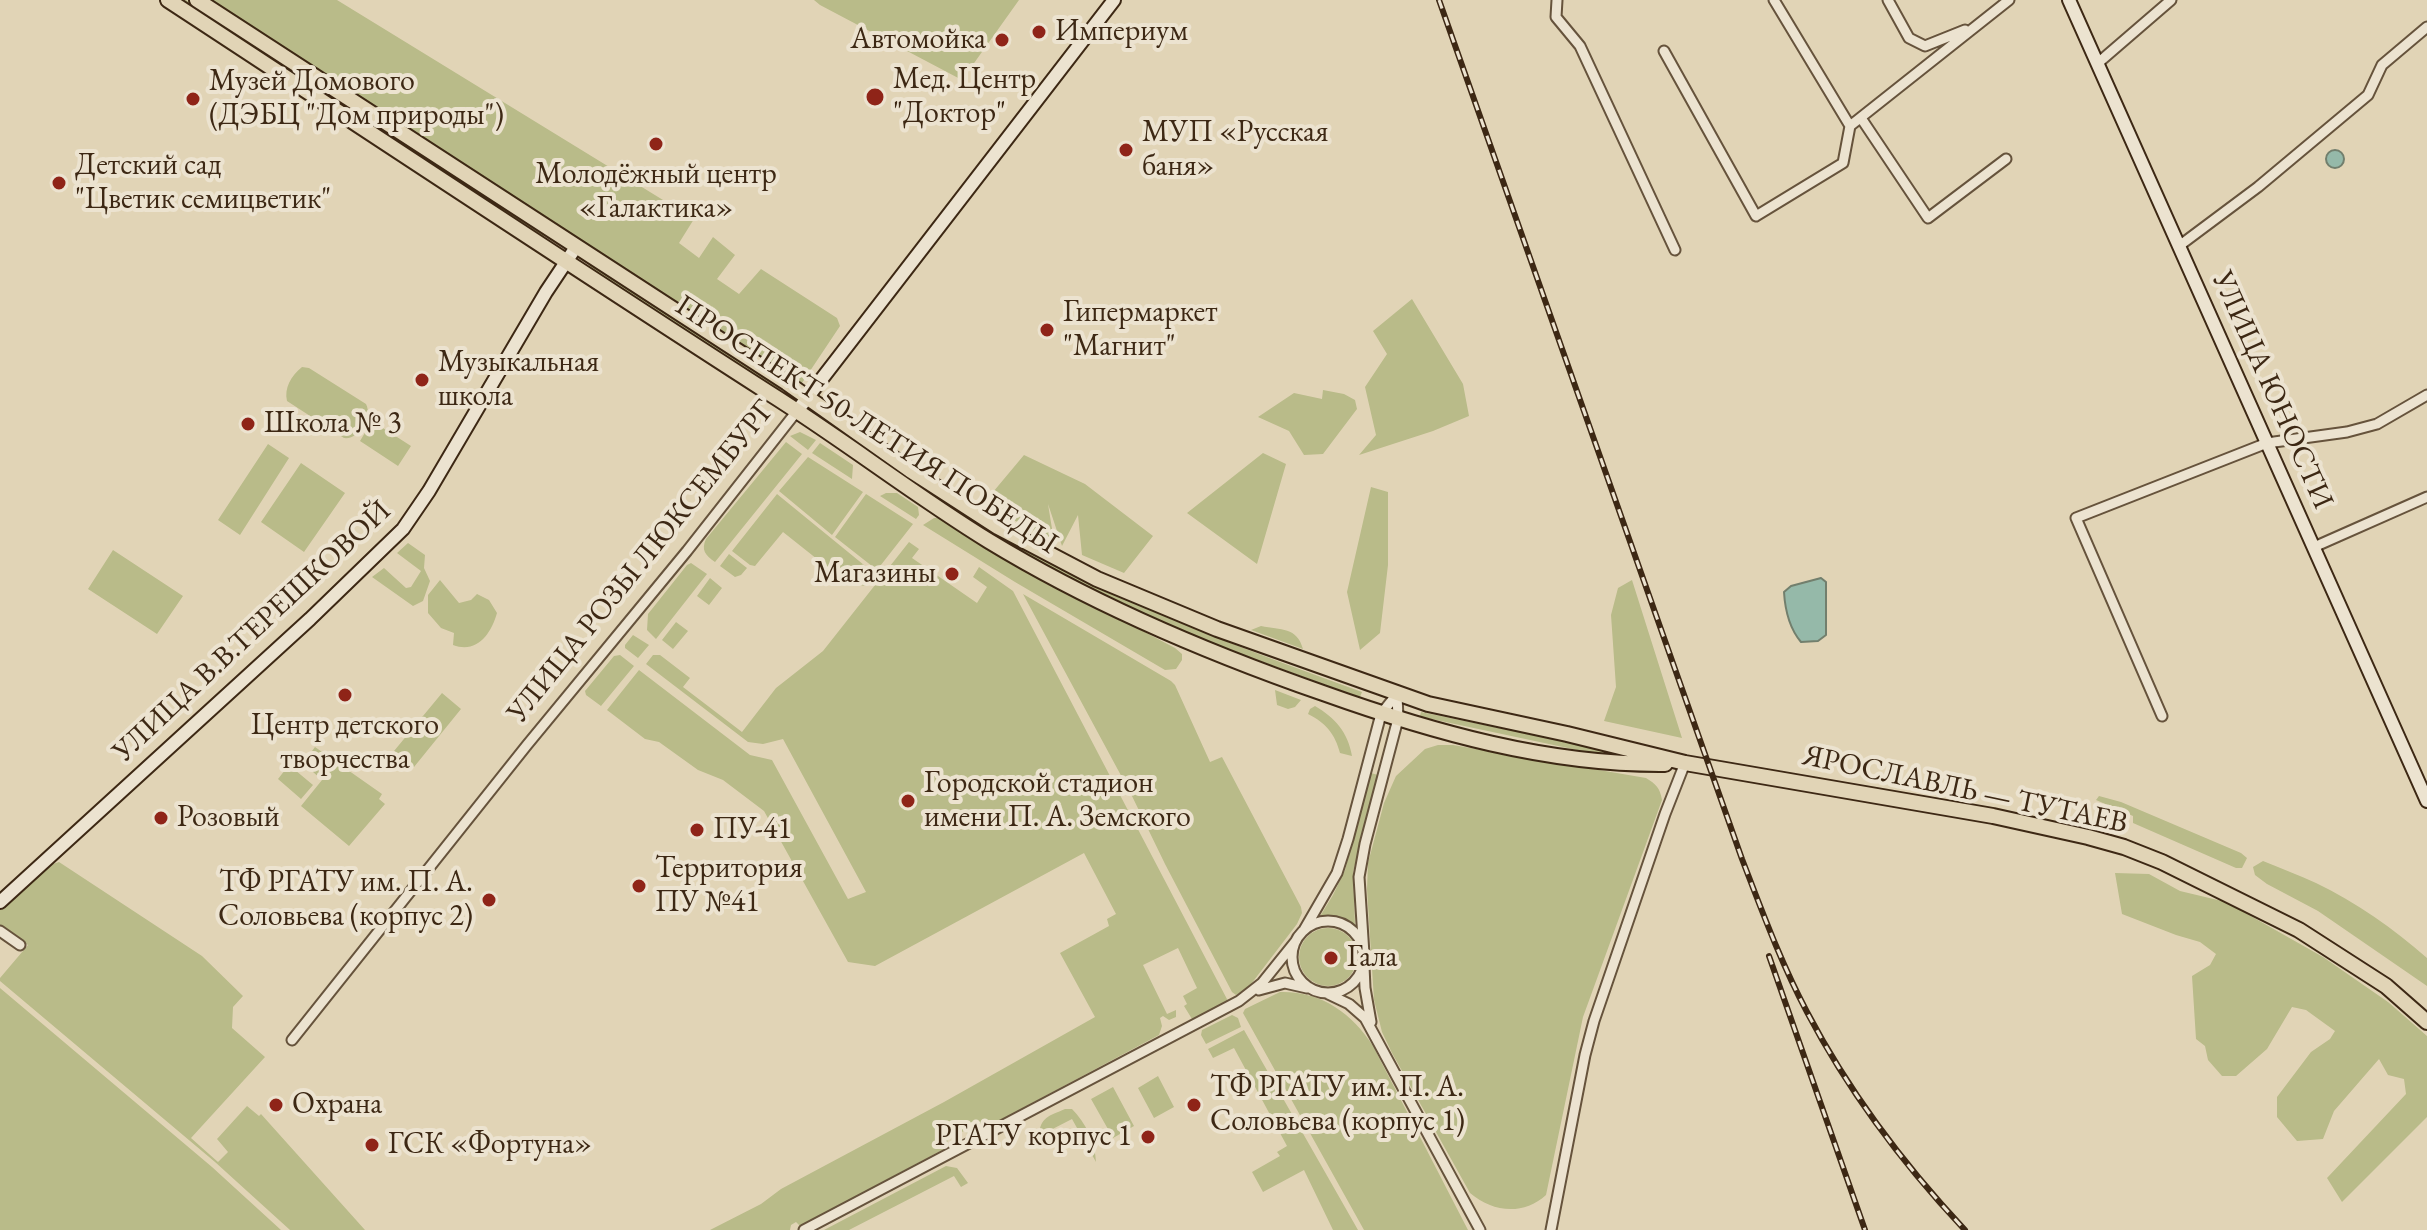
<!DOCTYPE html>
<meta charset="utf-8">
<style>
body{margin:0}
canvas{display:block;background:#e1d4b6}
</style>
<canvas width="2427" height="1230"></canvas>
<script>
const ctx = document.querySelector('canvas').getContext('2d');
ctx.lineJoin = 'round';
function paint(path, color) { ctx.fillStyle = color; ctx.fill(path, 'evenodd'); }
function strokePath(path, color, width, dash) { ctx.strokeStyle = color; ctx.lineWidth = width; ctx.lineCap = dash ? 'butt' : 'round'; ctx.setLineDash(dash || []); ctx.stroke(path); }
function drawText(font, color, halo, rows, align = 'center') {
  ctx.font = font + ' "EB Garamond",serif'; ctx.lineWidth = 8; ctx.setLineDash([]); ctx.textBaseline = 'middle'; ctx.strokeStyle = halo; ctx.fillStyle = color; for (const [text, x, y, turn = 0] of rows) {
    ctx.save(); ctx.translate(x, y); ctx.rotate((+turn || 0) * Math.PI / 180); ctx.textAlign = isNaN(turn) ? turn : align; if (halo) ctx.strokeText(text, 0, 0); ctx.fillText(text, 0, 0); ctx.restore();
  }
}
paint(new Path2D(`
 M177 0H186L545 233 542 238Z
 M206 0H337L694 219 679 243 699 258 713 237 735 255 717 279 739 294 761 269 837 318 840 326 800 386Z
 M814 0H1019L962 80 820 5Z
 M591 263 780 387 778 390 588 267Z
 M1412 299 1463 384 1469 416 1433 431 1359 455 1376 435 1365 387 1387 354 1373 331Z
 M302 367 309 368 366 404C373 418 359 440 344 438L287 401C284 388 291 376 302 367Z
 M1323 390 1344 394 1355 400 1357 409 1323 454 1304 455 1289 431 1258 417 1294 393 1322 399Z
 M372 421 411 446 398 466 360 441Z
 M832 422C898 467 962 515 1031 553 1137 610 1249 651 1362 692L1360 697C1247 657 1134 616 1029 557 960 519 895 471 829 427Z
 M800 432 816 440 808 450 790 436Z
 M786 442 802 454 715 562C705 555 701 550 706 539Z
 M820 443 853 465 852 479 812 453Z
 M268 444 289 458 240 535 218 520Z
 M1263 453 1286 464 1257 564 1187 513Z
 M1024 455 1085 484 1153 536 1124 573 1082 555 1078 515 1062 546 1048 504 1054 541 983 504Z
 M808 457 863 492 832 535 779 491Z
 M301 463 345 493 304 552 261 522Z
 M1371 487 1388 492V565L1380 633 1360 650 1347 592Z
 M886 493H897L918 507 919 515 916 519 880 496Z
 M777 494 875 574 866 586 858 585 845 575 839 583 815 564 817 559 783 532 755 566 750 565 732 551Z
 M866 494 913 524 877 570 835 537Z
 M934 518H939L1025 569 1175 648 1182 654V660L1176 669 1165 670 1015 582 923 525Z
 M909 542 919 549 912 558 977 603 987 587 973 577 979 567 1013 591 1228 1001 1196 1020 1192 1019 1184 1006 1187 1004 1183 996 1197 988 1178 948 1143 965 1167 1014 1176 1010V1017L1169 1020 1163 1016 1160 1018 1162 1026 1159 1035 976 1133 969 1135 964 1131 949 1138 944 1149 800 1226 796 1222 791 1225 790 1230H710L761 1204 781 1189 944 1102 1095 1017 1060 953 1109 926 1107 919 1116 914 1084 853 875 966 848 962 764 811 723 780 698 770 659 742 645 739 607 710 639 670 750 755 772 760 848 899 866 892 783 739 763 744 748 742 646 664 653 655H660L690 678 683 687 742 732 776 688 823 651Z
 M408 543 425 555 424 568 430 581 423 601 413 606 372 577 384 568 406 588 411 587 421 571 397 553Z
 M113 550 183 596 157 634 88 589Z
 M729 554 747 568 741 575 735 577 720 566Z
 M691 563 707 574 656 639 647 630 648 614 687 565Z
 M710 578 722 588 709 605 697 596Z
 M440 580 459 603 471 600 477 594 489 600 497 613C491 634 477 654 453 645L454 633 441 628 428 613V595Z
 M1632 580 1682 738 1604 721 1616 687 1611 615 1618 588Z
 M1023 594 1171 681 1175 685 1210 762 1222 757 1301 907 1302 913 1297 924 1248 988 1236 995 1232 992 1165 864 1131 794Z
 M676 622 688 631 673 649 662 640Z
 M1261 626C1281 630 1297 627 1303 649L1251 630Z
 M633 635 649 645 638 658 625 648V645Z
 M620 655 634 666 601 706 586 695 585 691 614 656Z
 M1275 690 1301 700 1295 707 1288 709 1277 705Z
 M442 693 461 709 414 767 394 751Z
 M1315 706C1335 718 1348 732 1352 756L1340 753C1335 734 1326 723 1308 714L1310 709Z
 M1421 712 1611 751 1612 755 1610 757 1422 717 1420 716Z
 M1438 745H1453L1646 778C1656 784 1660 788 1662 800L1583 1017 1546 1195C1523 1216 1492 1212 1470 1193L1392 1053 1382 1032 1374 1000 1367 889 1368 863 1384 803 1396 776 1425 749Z
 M315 747 382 794 379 799 385 804 349 846 301 806 322 780 303 763Z
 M289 765 313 785 301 799 278 779Z
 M1371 773 1378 775 1353 872 1355 925 1335 917 1319 918 1333 895 1345 870Z
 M2099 796 2121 802 2241 853 2247 858 2242 868H2236L2133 823V816L2096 800Z
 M2263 861C2280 868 2299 875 2316 883 2356 902 2394 929 2427 958V986L2318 911 2267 884 2255 875 2253 867Z
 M59 862 202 956 243 996 233 1007 232 1028 265 1057 191 1138 218 1162 228 1152 217 1139 247 1106 259 1116 261 1114 365 1230H290L215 1162 0 981V978L28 945 0 926V910L53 864Z
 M2115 873 2149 874 2180 891 2226 902 2323 957 2388 1002 2427 1036V1117L2342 1202 2327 1178 2406 1094 2404 1079 2388 1075 2379 1059 2334 1111 2323 1139 2297 1141 2277 1117V1097L2311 1052 2330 1039 2335 1031 2306 1010 2292 1007 2267 1049 2236 1076H2222L2208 1060 2205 1046 2196 1039 2192 976 2210 965 2216 954 2200 942 2176 935 2122 914Z
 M1299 957a29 29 0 1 1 58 0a29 29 0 1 1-58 0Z
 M0 988 212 1167 281 1230H0Z
 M1280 992C1321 991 1352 1013 1373 1046L1468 1230H1364L1243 1013 1245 1009Z
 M1232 1015 1238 1018 1241 1027 1206 1044 1201 1035 1202 1030Z
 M1244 1030 1358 1230H1333L1304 1170 1263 1192 1252 1172 1280 1156 1277 1152 1287 1146 1234 1048 1213 1058 1208 1049Z
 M1158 1076 1174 1107 1154 1118 1138 1088Z
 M1113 1087 1134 1126 1113 1138 1091 1099Z
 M1065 1109H1072C1086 1123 1095 1142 1096 1162L1072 1119 1039 1136C1040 1117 1049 1116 1065 1109Z
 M946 1166 957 1168 968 1183 961 1187 954 1176 849 1230H824Z`), '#b9bb89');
const water = new Path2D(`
 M2326 159a9 9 0 1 1 18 0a9 9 0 1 1-18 0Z
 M1821 578 1826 582V635L1818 641 1801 642C1790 629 1785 609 1784 592L1791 586Z`);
paint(water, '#95b9a9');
strokePath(water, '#727f6d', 2);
const street = new Path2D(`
 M1557 0 1556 17 1580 46 1675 250
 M1774 0 1850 126
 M1888 0 1909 38 1925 46 1965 30
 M1664 51 1756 216 1843 163 1850 126 2009 0
 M2098 63 2171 0
 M1861 118 1928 218 2006 159
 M2179 246 2258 187 2368 95 2382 65 2427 27
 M2314 547 2427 497
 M2162 716 2076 518 2267 443 2347 432 2377 424 2427 395
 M1292 957a36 36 0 1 1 72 0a36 36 0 1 1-72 0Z
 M1304 930 1337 873 1348 839 1381 714 1397 694
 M0 931 20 945
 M1364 954 1359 877 1365 844 1398 719 1397 694
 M1364 966 1365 988 1371 1022
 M1259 990 1285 983 1307 988
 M1326 993 1349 1004 1365 1018 1480 1230
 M292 1040 527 745 687 551 797 411
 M804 1230 1239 1001 1262 983 1295 942
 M1551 1230 1585 1055 1594 1021 1665 814 1685 763`);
const secondary = new Path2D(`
 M2069 0 2427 801
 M797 411 1114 0
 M0 902 310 619 403 529 429 491 546 292 576 247`);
const primary = new Path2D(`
 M168 0C368 131 568 264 769 393 844 440 914 495 989 541 1094 605 1208 653 1323 693 1432 732 1548 765 1665 764
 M197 0 787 383 910 470 998 527 1097 579 1217 629 1428 704 1567 734 1685 763 1993 816 2088 837 2124 847 2162 862 2299 930 2386 986 2427 1022`);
strokePath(street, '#66533c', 13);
strokePath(secondary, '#3d2814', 16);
strokePath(primary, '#3d2814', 18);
strokePath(street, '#ece3d0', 9);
strokePath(secondary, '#ece3d0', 12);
strokePath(primary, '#e1d4b6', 14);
const rail = new Path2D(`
 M1439 0 1742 859C1762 911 1781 963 1807 1012 1849 1092 1903 1164 1965 1230
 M1769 956 1865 1230`);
strokePath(rail, '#3d2814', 6);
strokePath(rail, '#ece3d0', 3, [9]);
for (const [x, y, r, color] of [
 [1039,32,8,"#8f2418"],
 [1002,40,8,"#8f2418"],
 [875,97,10,"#8f2418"],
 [193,99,8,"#8f2418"],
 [656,144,8,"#8f2418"],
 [1126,150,8,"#8f2418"],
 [59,183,8,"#8f2418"],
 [1047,330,8,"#8f2418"],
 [422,380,8,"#8f2418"],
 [248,424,8,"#8f2418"],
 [952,574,8,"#8f2418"],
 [345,695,8,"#8f2418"],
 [908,801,8,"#8f2418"],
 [161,818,8,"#8f2418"],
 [697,830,8,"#8f2418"],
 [639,886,8,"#8f2418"],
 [489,900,8,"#8f2418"],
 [1331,958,8,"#8f2418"],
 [276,1105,8,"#8f2418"],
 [1194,1105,8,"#8f2418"],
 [1148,1137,8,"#8f2418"],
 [372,1145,8,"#8f2418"]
]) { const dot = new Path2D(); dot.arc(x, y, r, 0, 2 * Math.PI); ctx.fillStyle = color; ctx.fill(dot); strokePath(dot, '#ece3d0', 3); }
drawText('30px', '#3d2814', '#ece3d0', [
 ["Империум",1055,32],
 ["Автомойка",986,40,"right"],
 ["Мед. Центр",893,80],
 ["\"Доктор\"",893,114],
 ["Музей Домового",209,82],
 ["(ДЭБЦ \"Дом природы\")",209,116],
 ["МУП «Русская",1142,133],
 ["баня»",1142,167],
 ["Детский сад",75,166],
 ["\"Цветик семицветик\"",75,200],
 ["Молодёжный центр",656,175,"center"],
 ["«Галактика»",656,209,"center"],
 ["Гипермаркет",1063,313],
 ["\"Магнит\"",1063,347],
 ["Музыкальная",438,363],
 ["школа",438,397],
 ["Школа № 3",264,424],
 ["Магазины",936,574,"right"],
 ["Центр детского",345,726,"center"],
 ["творчества",345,760,"center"],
 ["Городской стадион",924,784],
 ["имени П. А. Земского",924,818],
 ["Розовый",177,818],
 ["ПУ-41",713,830],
 ["Территория",655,869],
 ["ПУ №41",655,903],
 ["ТФ РГАТУ им. П. А.",473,883,"right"],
 ["Соловьева (корпус 2)",473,917,"right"],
 ["Гала",1347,958],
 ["ТФ РГАТУ им. П. А.",1210,1088],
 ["Соловьева (корпус 1)",1210,1122],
 ["Охрана",292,1105],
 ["РГАТУ корпус 1",1132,1137,"right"],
 ["ГСК «Фортуна»",388,1145]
], 'left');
drawText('30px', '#3d2814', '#ece3d0', [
 ["УЛИЦА ЮНОСТИ",2272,390,66],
 ["ПРОСПЕКТ 50-ЛЕТИЯ ПОБЕДЫ",866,425,33],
 ["УЛИЦА РОЗЫ ЛЮКСЕМБУРГ",641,562,-51],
 ["УЛИЦА В.В.ТЕРЕШКОВОЙ",252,632,-43],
 ["ЯРОСЛАВЛЬ — ТУТАЕВ",1965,790,12]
]);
</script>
